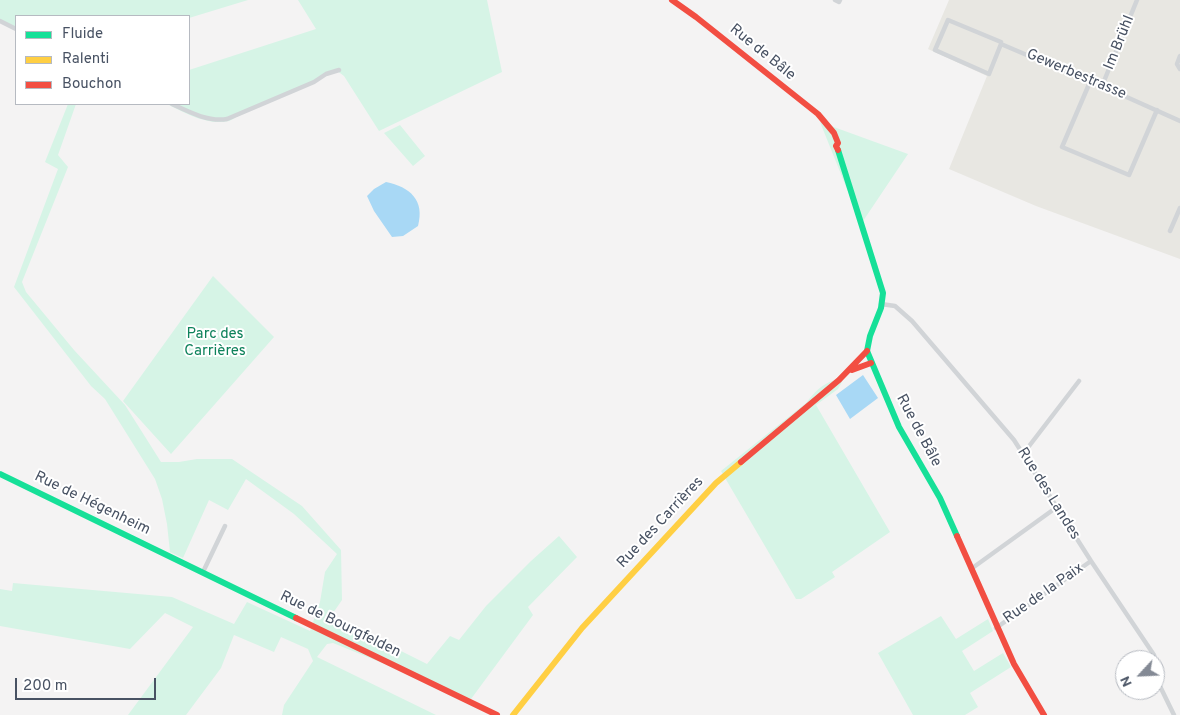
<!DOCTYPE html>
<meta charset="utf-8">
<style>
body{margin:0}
#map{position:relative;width:1180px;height:715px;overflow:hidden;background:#f4f3f3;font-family:Overpass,sans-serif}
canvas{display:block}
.legend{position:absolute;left:15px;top:15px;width:175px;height:90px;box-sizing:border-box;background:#fff;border:1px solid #b6bac1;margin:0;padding:6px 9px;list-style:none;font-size:15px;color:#485263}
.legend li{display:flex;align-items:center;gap:10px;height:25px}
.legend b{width:25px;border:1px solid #b6bac1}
.north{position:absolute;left:1115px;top:650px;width:50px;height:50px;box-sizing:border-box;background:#fff;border:1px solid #b6bac1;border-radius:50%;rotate:245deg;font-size:14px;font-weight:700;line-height:20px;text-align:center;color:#485263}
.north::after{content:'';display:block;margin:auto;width:18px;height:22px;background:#848a95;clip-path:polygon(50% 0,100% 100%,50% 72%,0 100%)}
.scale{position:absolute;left:15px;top:678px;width:141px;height:22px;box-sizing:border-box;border:2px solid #485263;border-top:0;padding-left:6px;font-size:15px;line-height:18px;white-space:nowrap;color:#485263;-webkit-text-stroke:4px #fff;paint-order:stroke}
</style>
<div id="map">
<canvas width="1180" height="715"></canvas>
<ul class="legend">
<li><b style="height:6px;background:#16e098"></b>Fluide</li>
<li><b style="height:6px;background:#ffcf43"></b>Ralenti</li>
<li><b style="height:6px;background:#f24e42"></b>Bouchon</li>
</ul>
<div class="north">N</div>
<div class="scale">200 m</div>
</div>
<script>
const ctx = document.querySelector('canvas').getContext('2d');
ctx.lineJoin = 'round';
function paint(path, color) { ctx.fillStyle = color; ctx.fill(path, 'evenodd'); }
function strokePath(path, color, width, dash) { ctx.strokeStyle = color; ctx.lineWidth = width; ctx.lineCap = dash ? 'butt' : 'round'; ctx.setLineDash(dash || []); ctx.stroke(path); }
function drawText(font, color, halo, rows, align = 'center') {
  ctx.font = font + ' Overpass,sans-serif'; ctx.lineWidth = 4; ctx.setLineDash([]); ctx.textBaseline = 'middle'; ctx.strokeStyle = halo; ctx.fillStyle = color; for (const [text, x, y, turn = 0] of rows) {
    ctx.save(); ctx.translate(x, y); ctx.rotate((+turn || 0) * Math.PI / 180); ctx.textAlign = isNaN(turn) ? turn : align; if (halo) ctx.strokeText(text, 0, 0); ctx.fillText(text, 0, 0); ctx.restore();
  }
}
paint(new Path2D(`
 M949 0H1180V259L1036 206 949 169 987 76 928 49Z`), '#e8e7e2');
paint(new Path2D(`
 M0 0H248L189 18V16H16V30L0 22Z
 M298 0H487L502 72 379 131 344 76 336 70 243 113C239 115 234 119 229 121 208 126 185 113 167 104H189V70L316 29Z
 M68 104H76L58 155 68 167 22 282 26 292 74 350 125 405 161 462H179L197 459H232L302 506 341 550 342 600 331 616 427 664 450 636 459 640 486 606 531 561 559 536 577 557 528 607 533 615 471 699 333 643 327 644 317 657 436 715H282L284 705 313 661 308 649 281 637 274 652 234 635 221 668 186 715H128L193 627 165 613 130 649 0 626V589L12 591 13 583 172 597 234 624 247 602 310 631 320 602 325 572 337 554 294 514 246 479 228 510 209 500 183 558 170 552 167 524 162 499 155 479 105 399 91 386 14 287 58 169 45 162Z
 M820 122 908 154 861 224Z
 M400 125 425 156 413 166 384 133Z
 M213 276 274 337 171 454 123 401Z
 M835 380H843L838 389 816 405 890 532 832 572 835 577 801 599H796L721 471 806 403C814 393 821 384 835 380Z
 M941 616 956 639 988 619 993 631 962 651 974 671 1003 653 1011 667 970 693 978 707 965 715H913L878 653Z`), '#d6f4e6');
paint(new Path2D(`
 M386 182C410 187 425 200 418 226L403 236 392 237 374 211 367 196 374 189Z
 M863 375 878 398 850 419 836 395Z`), '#a8d8f5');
strokePath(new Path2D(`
 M835 0 839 2 840 0
 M0 21 16 29
 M1001 42 948 20 935 50 989 74 1001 44 1090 82 1102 86 1180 121
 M1180 56 1177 64 1180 69
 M1090 82 1062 147 1129 175 1157 110
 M1102 86 1137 0
 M172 104C189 112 208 122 227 119L314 82 326 74 339 70
 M1170 231 1180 208
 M881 304 895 306 912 321 1014 440 1091 561 1154 655 1156 678 1174 715
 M1023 454 1079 381
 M971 569 1057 507
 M203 572 225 526
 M996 628 1091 561`), '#d1d4d7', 4.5);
strokePath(new Path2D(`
 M838 150 883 293 881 308 870 336 867 351 899 427 940 498 957 536
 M0 474 296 618`), '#16e098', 6);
strokePath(new Path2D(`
 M513 715 582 628 716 483 741 462`), '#ffcf43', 6);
strokePath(new Path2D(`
 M672 0 696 17 818 114 834 133 838 143 836 146 838 150
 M852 370 871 363
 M741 462 839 380 867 351
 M957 536 1014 664 1044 715
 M296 618 497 715`), '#f24e42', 6);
drawText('15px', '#485263', '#fff', [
 ["Im Brühl",1120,43,-68],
 ["Rue de Bâle",762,53,39],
 ["Gewerbestrasse",1076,75,23],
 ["Rue de Bâle",918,431,62],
 ["Rue des Landes",1048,494,58],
 ["Rue de Hégenheim",92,504,26],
 ["Rue des Carrières",661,523,-47],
 ["Rue de la Paix",1044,594,-35],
 ["Rue de Bourgfelden",340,625,26]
]);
drawText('15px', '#0e825b', '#fff', [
 ["Parc des",215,335],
 ["Carrières",215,352]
]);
</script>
